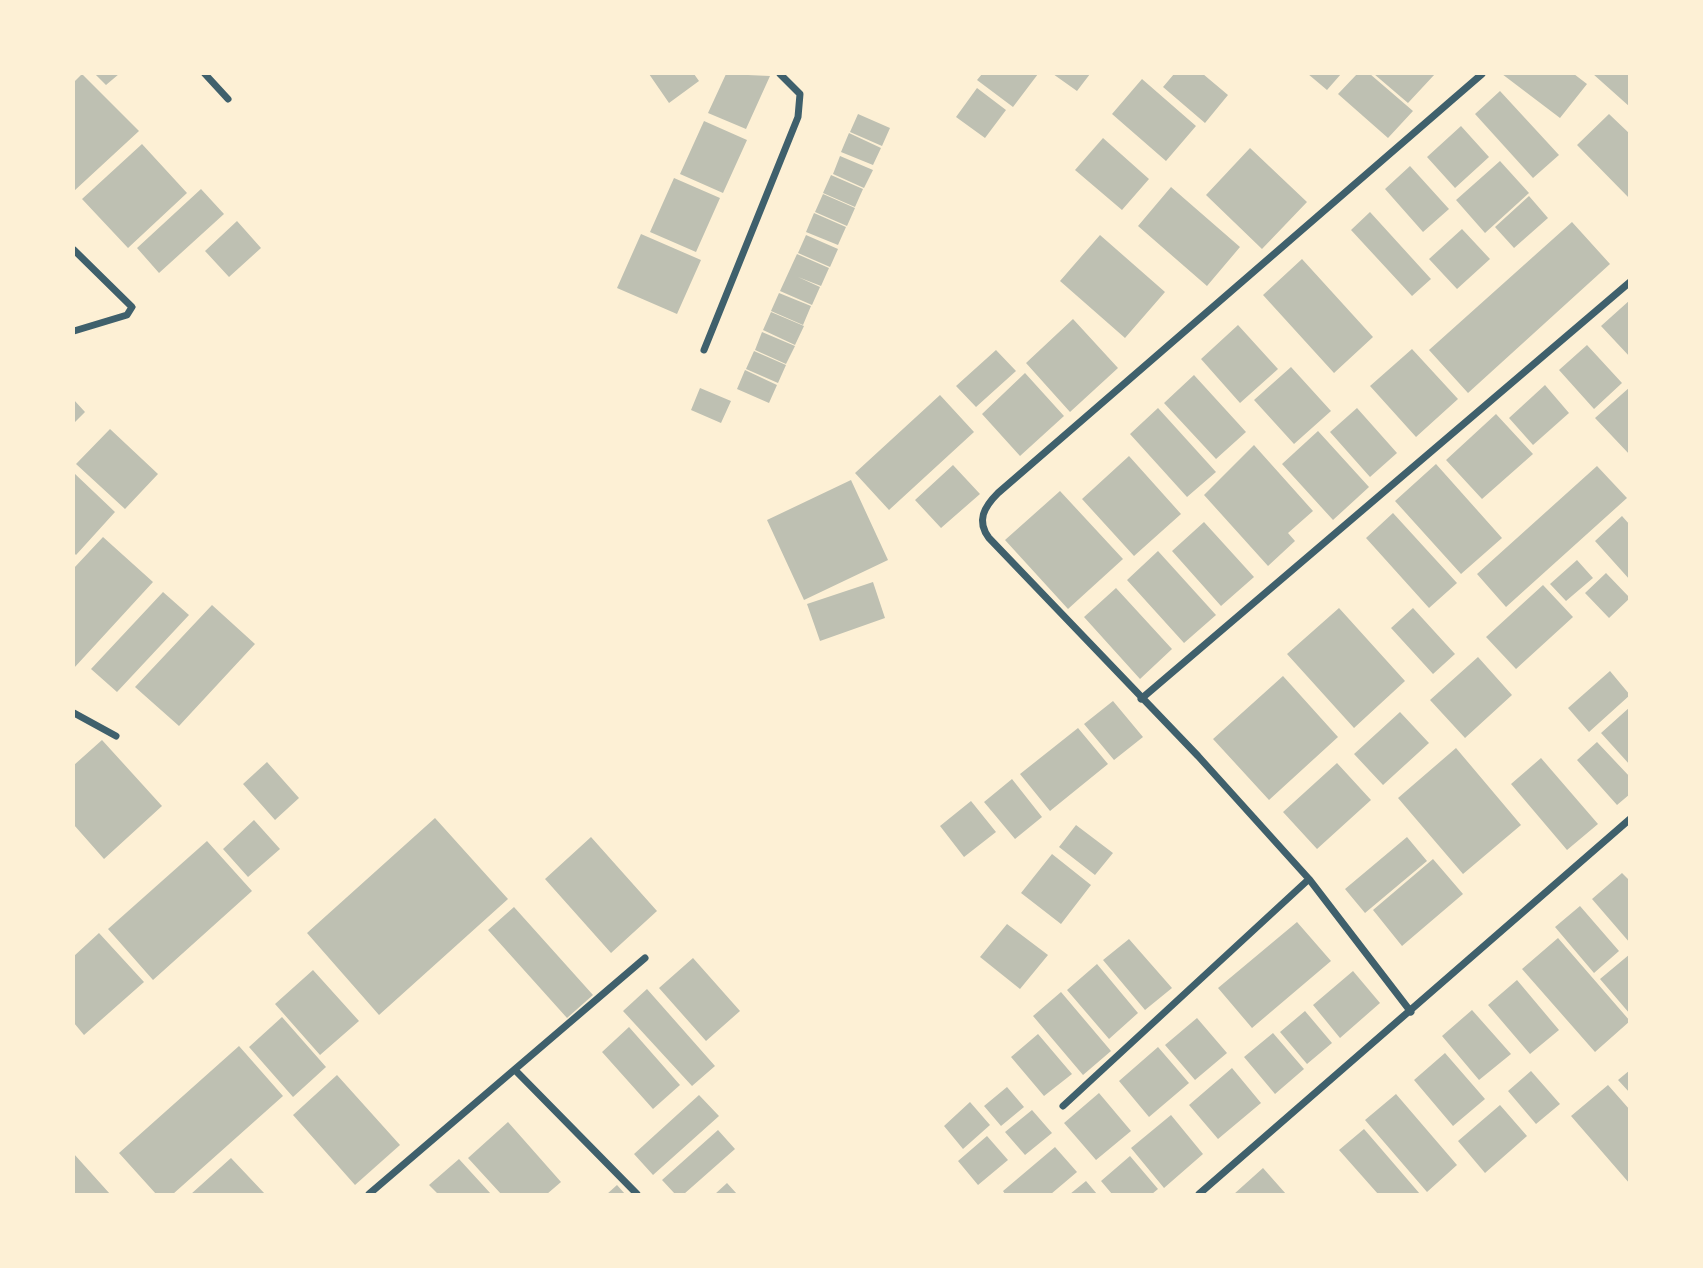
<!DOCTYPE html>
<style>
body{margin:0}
#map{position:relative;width:1703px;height:1268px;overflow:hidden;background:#fdf0d5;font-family:"PT Sans",sans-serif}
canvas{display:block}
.frame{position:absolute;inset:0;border:75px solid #fdf0d5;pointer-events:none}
</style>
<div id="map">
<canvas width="1703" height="1268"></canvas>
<div class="frame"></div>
</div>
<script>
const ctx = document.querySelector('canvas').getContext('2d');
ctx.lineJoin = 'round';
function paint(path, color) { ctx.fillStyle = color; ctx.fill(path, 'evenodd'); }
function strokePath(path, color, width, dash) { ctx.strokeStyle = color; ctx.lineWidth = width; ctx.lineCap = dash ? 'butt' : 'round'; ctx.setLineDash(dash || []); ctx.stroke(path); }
paint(new Path2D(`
 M82 74 139 131 74 191V82Z
 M95 74H119L106 85Z
 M649 74H694L699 81 669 103Z
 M726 74 770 76 746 129 708 113Z
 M982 74H1038L1013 107 977 80Z
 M1053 74H1090L1077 91Z
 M1174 74H1203L1228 95 1205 123 1163 87Z
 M1308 74H1341L1327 90Z
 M1357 74H1370L1413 111 1388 138 1338 94Z
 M1374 74H1435L1408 103Z
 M1502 74H1574L1587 84 1560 118Z
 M1593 74H1630V107Z
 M1142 79 1196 126 1166 161 1112 114Z
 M977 88 1006 110 985 138 956 117Z
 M1500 91 1559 155 1533 178 1475 114Z
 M858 114 890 128 882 146 850 132Z
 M1609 114 1630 134V199L1577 145Z
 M704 121 747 140 723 193 680 174Z
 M1461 126 1489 157 1455 188 1427 157Z
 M849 133 881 148 873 165 841 152Z
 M1103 138 1149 179 1122 210 1075 170Z
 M142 144 187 193 128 248 82 199Z
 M1250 148 1307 202 1262 249 1206 195Z
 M840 156 873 170 864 188 833 174Z
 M1500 161 1529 193 1485 233 1456 200Z
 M1410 166 1449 209 1423 232 1385 189Z
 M831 175 863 189 855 207 823 193Z
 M674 178 720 198 696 252 650 232Z
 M1171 187 1240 247 1207 286 1138 226Z
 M201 189 224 214 159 273 137 248Z
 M823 194 855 208 847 226 815 212Z
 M1529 196 1548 218 1514 248 1495 227Z
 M1370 212 1431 279 1412 296 1351 230Z
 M814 213 846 227 838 245 806 232Z
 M237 221 261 248 229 277 205 251Z
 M1572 222 1610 264 1468 393 1429 350Z
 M1462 229 1490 259 1457 289 1429 259Z
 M641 234 701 260 677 314 617 288Z
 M806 235 838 249 830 267 798 253Z
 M1100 235 1165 292 1125 338 1060 281Z
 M797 254 829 268 821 286 798 277 820 287 812 305 780 291Z
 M1302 259 1373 337 1334 373 1263 295Z
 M779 293 811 306 803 325 771 311Z
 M1630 300V357L1601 326Z
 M771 312 804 326 795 345 763 330Z
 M1073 319 1118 368 1070 412 1026 363Z
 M1238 325 1278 369 1240 403 1201 359Z
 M762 332 795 346 786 364 755 350Z
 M1587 345 1622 383 1594 409 1559 370Z
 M1412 349 1458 399 1416 437 1370 386Z
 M996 350 1016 371 976 407 956 386Z
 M754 351 786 365 778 383 746 369Z
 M1291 367 1331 411 1294 444 1254 400Z
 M745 370 777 385 769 403 737 389Z
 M1025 373 1064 416 1020 456 982 414Z
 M1194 375 1246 432 1216 459 1164 403Z
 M1545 385 1569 413 1533 445 1509 418Z
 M1630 387V455L1595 418Z
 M700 388 731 401 721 423 691 410Z
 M940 395 974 432 889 510 855 473Z
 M74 400 85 412 74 423Z
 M1158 408 1216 472 1187 497 1130 434Z
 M1357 408 1397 453 1370 477 1330 432Z
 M1496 414 1533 454 1482 499 1446 460Z
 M110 429 158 474 125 509 76 464Z
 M1318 431 1369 487 1333 520 1282 464Z
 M1254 445 1313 511 1288 533 1295 541 1268 566 1204 495Z
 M1129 456 1181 514 1134 556 1082 499Z
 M1436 464 1502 538 1461 574 1395 501Z
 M953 465 980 494 941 528 915 500Z
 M1597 466 1627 498 1506 607 1477 574Z
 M74 473 115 512 76 555 74 553Z
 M851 480 888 560 804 600 767 520Z
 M1060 491 1123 559 1068 609 1005 540Z
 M1393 513 1457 583 1429 608 1366 538Z
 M1622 516 1630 525V580L1595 541Z
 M1204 522 1254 577 1221 606 1172 551Z
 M103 537 153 582 74 668V568Z
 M1158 551 1216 615 1184 643 1127 580Z
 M1577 560 1593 578 1566 601 1550 584Z
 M1606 573 1630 598 1609 618 1585 593Z
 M873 582 885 618 820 641 807 604Z
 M1543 585 1573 617 1516 669 1486 637Z
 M1116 588 1172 649 1140 679 1084 617Z
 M163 592 189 615 117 692 91 669Z
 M212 605 255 644 179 726 135 687Z
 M1339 608 1405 681 1354 728 1287 654Z
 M1413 608 1455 654 1433 674 1391 628Z
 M1478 657 1512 695 1465 738 1430 700Z
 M1610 671 1630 695 1589 732 1568 708Z
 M1283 676 1338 737 1269 800 1213 739Z
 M1113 701 1143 737 1114 760 1084 724Z
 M1630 707V765L1601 733Z
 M1400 712 1429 743 1383 785 1354 754Z
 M1078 728 1108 764 1050 811 1020 774Z
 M102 740 162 806 104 859 74 825V765Z
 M1597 742 1630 777V794L1617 805 1577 760Z
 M1456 748 1521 825 1463 874 1398 798Z
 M1541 758 1598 824 1567 850 1511 784Z
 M267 762 299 798 275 820 243 784Z
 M1337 763 1371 800 1317 849 1283 812Z
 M1012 779 1042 817 1015 839 984 802Z
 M971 801 996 832 964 857 940 826Z
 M435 818 508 899 379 1015 307 933Z
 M254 820 280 849 248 877 223 849Z
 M1076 825 1113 853 1095 875 1059 847Z
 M591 837 657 911 611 953 545 879Z
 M1407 837 1427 861 1365 913 1345 889Z
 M207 841 252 891 153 980 108 929Z
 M1052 854 1091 885 1061 924 1021 893Z
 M1433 859 1463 894 1402 946 1373 910Z
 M1622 873 1630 881V943L1592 899Z
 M1580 906 1619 951 1594 973 1555 927Z
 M514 907 593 995 567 1018 488 930Z
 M1297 922 1331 961 1252 1028 1218 988Z
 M1007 924 1048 955 1020 989 980 957Z
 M99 933 144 982 84 1035 74 1023V956Z
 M1558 938 1630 1021 1595 1052 1522 969Z
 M1129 939 1172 988 1145 1010 1103 960Z
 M1630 954V1014L1600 979Z
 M693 958 740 1011 706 1041 659 988Z
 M1097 964 1138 1013 1109 1039 1067 990Z
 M313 970 359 1021 320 1055 275 1004Z
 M1353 971 1380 1003 1340 1038 1313 1005Z
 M1517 980 1559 1030 1530 1054 1488 1005Z
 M647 989 715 1066 692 1086 623 1011Z
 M1061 992 1111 1051 1083 1075 1033 1016Z
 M1472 1010 1511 1054 1479 1080 1442 1036Z
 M1305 1011 1332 1043 1307 1064 1280 1032Z
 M282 1017 326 1067 293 1097 249 1047Z
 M1197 1018 1227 1053 1195 1080 1165 1045Z
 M629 1027 680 1085 653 1109 602 1052Z
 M1273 1033 1304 1069 1275 1094 1244 1057Z
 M1038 1034 1072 1074 1044 1096 1011 1057Z
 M239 1046 283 1096 173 1194H156L119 1153Z
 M1158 1047 1189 1083 1149 1117 1119 1081Z
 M1445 1053 1485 1099 1453 1126 1414 1080Z
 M1232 1068 1261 1103 1218 1139 1189 1105Z
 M1630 1070V1093L1618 1080Z
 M1531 1071 1560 1104 1536 1124 1508 1091Z
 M337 1075 400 1145 355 1185 293 1115Z
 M1608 1085 1630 1110V1184L1571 1116Z
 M1007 1087 1024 1107 1001 1126 984 1106Z
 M1099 1093 1131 1131 1096 1160 1064 1123Z
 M1396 1094 1457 1165 1427 1192 1365 1120Z
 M699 1095 719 1116 653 1175 634 1154Z
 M970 1102 990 1125 963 1149 944 1126Z
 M1500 1105 1527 1136 1485 1173 1458 1141Z
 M1032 1110 1052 1133 1025 1155 1005 1132Z
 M1171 1115 1203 1154 1164 1188 1131 1148Z
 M508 1122 561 1182 547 1194H501L468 1158Z
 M1364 1129 1420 1194H1378L1339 1150Z
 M718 1130 735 1149 684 1194H675L662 1180Z
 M987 1136 1008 1160 978 1185 958 1161Z
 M1055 1147 1077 1172 1051 1194H1005L1003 1191Z
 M74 1154 110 1194H74Z
 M1130 1156 1158 1189 1152 1194H1112L1101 1181Z
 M231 1158 265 1194H191Z
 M459 1159 491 1194H438L429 1185Z
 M1263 1168 1286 1194H1234Z
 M1086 1181 1097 1194H1070Z
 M727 1183 737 1194H715Z
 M617 1185 625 1194H607Z`), '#bec0b2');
strokePath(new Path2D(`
 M205 74 228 99
 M74 250 132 307 127 315 74 331
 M704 350 798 117 800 94 780 74
 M1141 699 1630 282
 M74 713 116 736
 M1411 1012 1309 879 1198 756 989 538C976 521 984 507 998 493L1482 74
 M515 1070 637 1194
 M1063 1106 1309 879
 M369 1194 645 958
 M1199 1194 1630 819`), '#3f606c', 7);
</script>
